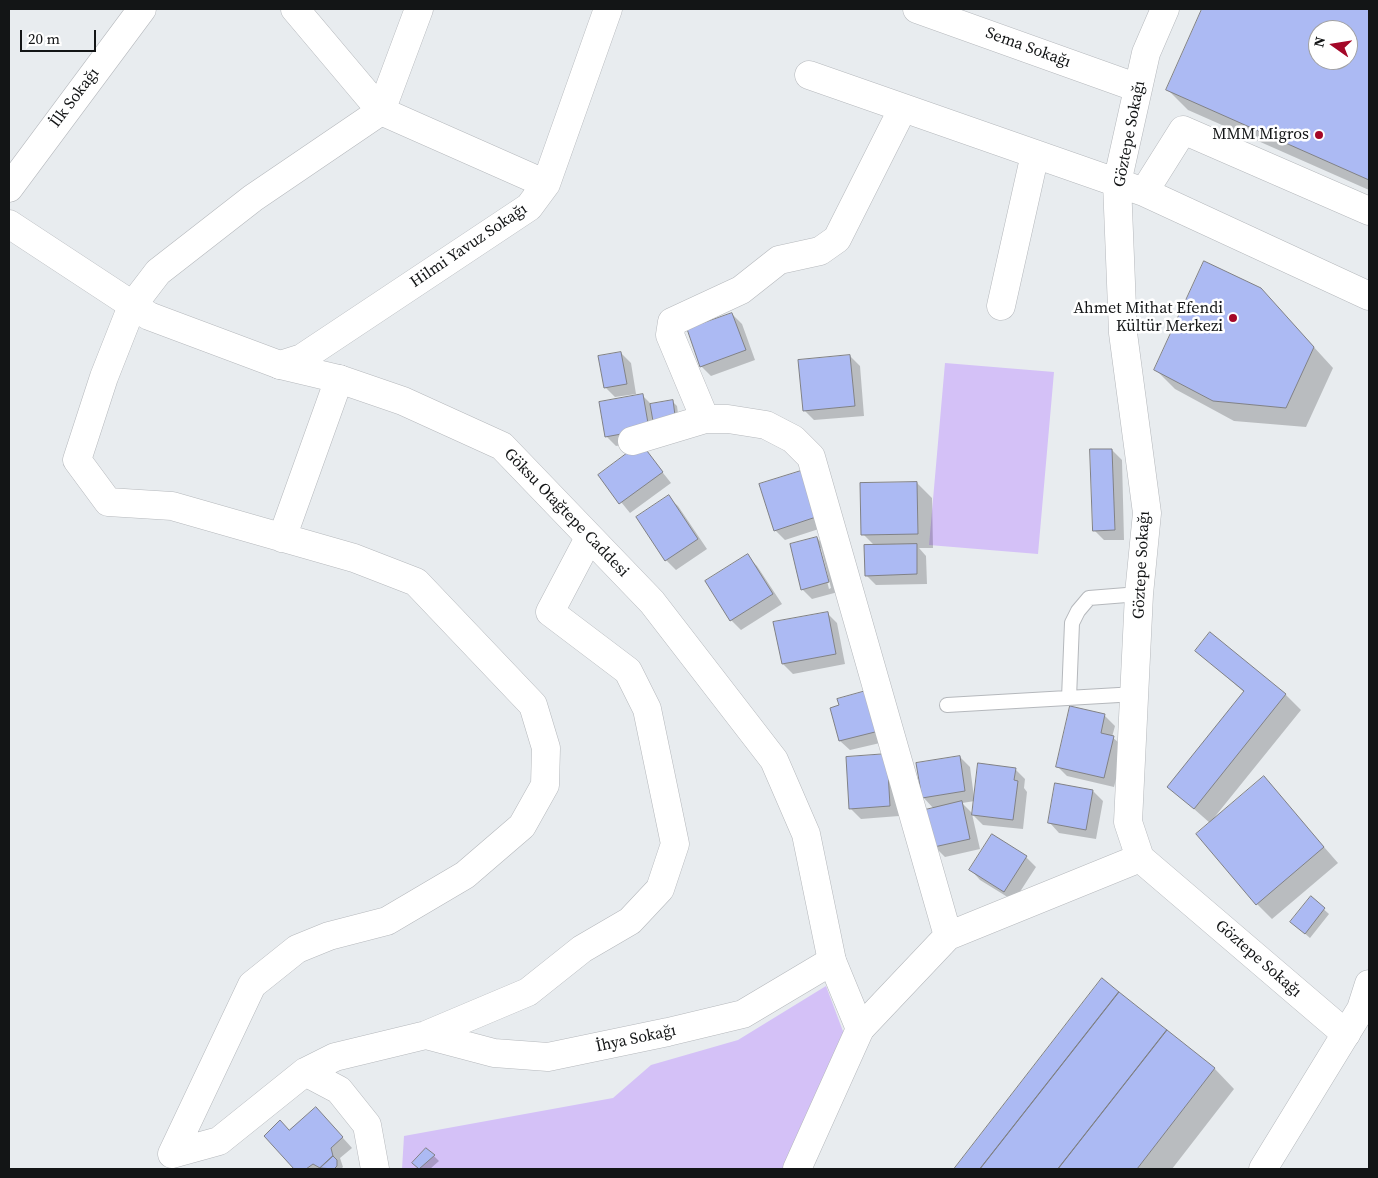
<!DOCTYPE html>
<meta charset="utf-8">
<style>
body{margin:0}
#map{position:relative;width:1378px;height:1178px;overflow:hidden;background:#e8ecef;font-family:"Source Serif 4",serif}
canvas{display:block}
.frame{position:absolute;inset:0;border:10px solid #131516;pointer-events:none}
.north{position:absolute;left:1308px;top:20px;width:50px;height:50px;box-sizing:border-box;background:#fff;border:1px solid #a1a1a2;border-radius:50%;rotate:283deg;font-size:14px;font-weight:700;line-height:20px;text-align:center;color:#131516}
.north::after{content:'';display:block;margin:auto;width:18px;height:22px;background:#a40728;clip-path:polygon(50% 0,100% 100%,50% 72%,0 100%)}
.scale{position:absolute;left:20px;top:30px;width:76px;height:22px;box-sizing:border-box;border:2px solid #131516;border-top:0;padding-left:6px;font-size:15px;line-height:18px;white-space:nowrap;color:#131516;-webkit-text-stroke:4px #fff;paint-order:stroke}
</style>
<div id="map">
<canvas width="1378" height="1178"></canvas>
<div class="frame"></div>
<div class="north">N</div>
<div class="scale">20 m</div>
</div>
<script>
const ctx = document.querySelector('canvas').getContext('2d');
ctx.lineJoin = 'round';
function paint(path, color) { ctx.fillStyle = color; ctx.fill(path, 'evenodd'); }
function strokePath(path, color, width, dash) { ctx.strokeStyle = color; ctx.lineWidth = width; ctx.lineCap = dash ? 'butt' : 'round'; ctx.setLineDash(dash || []); ctx.stroke(path); }
function drawText(font, color, halo, rows, align = 'center') {
  ctx.font = font + ' "Source Serif 4",serif'; ctx.lineWidth = 5; ctx.setLineDash([]); ctx.textBaseline = 'middle'; ctx.strokeStyle = halo; ctx.fillStyle = color; for (const [text, x, y, turn = 0] of rows) {
    ctx.save(); ctx.translate(x, y); ctx.rotate((+turn || 0) * Math.PI / 180); ctx.textAlign = isNaN(turn) ? turn : align; if (halo) ctx.strokeText(text, 0, 0); ctx.fillText(text, 0, 0); ctx.restore();
  }
}
paint(new Path2D(`
 M945 363 1054 372 1038 554 929 545Z
 M826 986 844 1034 786 1169H402L404 1136 613 1098 651 1065 738 1040Z`), '#d4c1f7');
paint(new Path2D(`
 M1203 9H1369V190L1188 110 1168 90ZM1318 30H1348V60H1318Z
 M1280 310 1333 368 1306 427 1234 421 1175 389 1156 370Z
 M732 314 742 324 755 360 711 376 701 366Z
 M621 353 631 363 636 394 615 397 605 387Z
 M850 356 860 366 864 416 814 420 804 410Z
 M642 395 652 405 672 401 677 406 680 428 658 439 616 446 606 436Z
 M641 445 671 483 630 513 600 476Z
 M1112 450 1122 460 1124 540H1104L1094 530Z
 M917 483 932 498 933 548H919L926 556 927 584 876 585 866 575 875 546 863 534Z
 M761 485 828 526 785 540 775 530Z
 M668 497 678 506 707 549 676 570 666 560Z
 M817 538 827 548 838 592 812 599 802 589ZM819 548H821L831 588 829 589Z
 M747 556 757 566 782 604 741 630 731 620 707 582Z
 M827 613 837 623 845 664 793 674 783 664Z
 M1210 634 1286 695 1301 710 1213 819 1264 778 1338 863 1272 919 1257 904 1210 823 1169 787 1245 693 1197 651Z
 M873 691 893 740 850 750 840 741Z
 M1071 708 1105 716 1115 726 1112 737 1124 747 1114 787 1067 776 1057 766Z
 M960 757 970 767 974 797 1015 769 1025 779 1024 788 1027 792 1023 829 983 825 972 814 980 849 945 857 935 847 934 809 923 797ZM975 801 973 814 962 803Z
 M896 765 899 816 861 819 851 809Z
 M1093 791 1103 801 1096 839 1059 833 1050 823Z
 M1026 857 1036 867 1014 901 980 880 971 870Z
 M1311 898 1329 914 1310 938 1296 926Z
 M1102 980 1215 1069 1234 1089 1172 1169H956Z
 M326 1119 352 1148 340 1158 343 1167 341 1169H296L266 1136 290 1132Z
 M427 1149 439 1161 430 1169H420L414 1163Z`), '#0003');
const building = new Path2D(`
 M1202 9H1369V180L1166 90ZM1318 30H1348V60H1318Z
 M1204 261 1261 288 1314 347 1286 408 1213 401 1154 370Z
 M732 313 746 350 700 367 687 329Z
 M621 352 627 384 604 388 598 356Z
 M850 355 855 406 803 411 798 360Z
 M643 394 649 429 605 437 599 402Z
 M673 400 676 423 654 427 650 404Z
 M641 443 663 472 619 504 598 475Z
 M1090 449H1112L1115 530 1093 531Z
 M804 470 819 516 774 531 759 484Z
 M917 482 918 534 861 535 860 483Z
 M669 495 698 539 665 561 636 517Z
 M817 537 829 582 801 590 790 544Z
 M917 544V574L865 576 864 545Z
 M748 554 773 594 730 621 705 581Z
 M828 612 836 654 782 664 773 622Z
 M1210 632 1286 694 1194 809 1167 787 1244 691 1195 651Z
 M873 689 883 730 839 741 830 708 839 705 837 699Z
 M1070 706 1105 714 1101 733 1114 736 1104 778 1056 767Z
 M887 754 890 806 849 809 846 757Z
 M960 756 965 791 922 798 916 763Z
 M978 763 1016 768 1014 780 1018 781 1013 820 972 815Z
 M1264 776 1324 847 1256 905 1196 834Z
 M1055 783 1093 790 1086 830 1048 823Z
 M962 801 970 839 934 847 925 810Z
 M992 834 1027 856 1004 892 969 870Z
 M1311 896 1325 908 1305 934 1290 922Z
 M1102 978 1119 992 980 1169H954Z
 M1119 992 1167 1030 1058 1169H980Z
 M1167 1030 1215 1068 1137 1169H1058Z
 M316 1107 343 1137 331 1148 333 1156 320 1168 313 1164 306 1169H294L264 1136 280 1120 289 1130Z
 M426 1148 435 1155 419 1169 412 1163Z
 M333 1156 337 1160V1166L334 1169 320 1168Z`);
paint(building, '#acbaf3');
strokePath(building, '#808185', 1);
const service = new Path2D(`
 M1069 698 1072 623 1078 611 1089 598 1139 594
 M947 705 1136 694`);
const minor = new Path2D(`
 M295 9 381 111 546 184
 M419 9 381 111 253 198 158 272 132 306 104 377 77 460 108 502 172 506 354 558 416 582 533 705 546 748 545 785 522 826 465 875 387 921 329 936 297 949 252 985 172 1154 219 1141 305 1072 335 1057 426 1035 528 992 582 949 630 921 660 889 675 844 647 709 628 671 550 612 589 538
 M917 9 1138 88
 M1165 9 1146 53 1117 183 1123 333 1147 513 1139 594 1128 822 1140 858 1346 1034
 M809 75 1144 192 1369 296
 M1144 192 1183 130 1369 211
 M1001 306 1035 154
 M280 365 302 358 529 207 546 184 608 9
 M705 419 670 335 672 322 741 290 779 260 820 251 837 239 903 108
 M632 441 705 419H728L766 425 793 439 811 457 948 936
 M282 538 339 379
 M426 1035 494 1053 548 1057 668 1032 743 1014 832 961
 M305 1072 339 1090 367 1125 375 1169
 M797 1169 860 1029 948 936 1140 858`);
const tertiary = new Path2D(`
 M9 188 142 9
 M9 224 149 316 280 365 339 379 403 401 502 446 652 602 774 760 806 834 832 961 860 1029`);
const primary = new Path2D(`
 M1263 1169 1361 1009 1369 984`);
strokePath(service, '#b5b8bc', 16);
strokePath(minor, '#b5b8bc', 29);
strokePath(tertiary, '#b5b8bc', 29);
strokePath(primary, '#b5b8bc', 29);
strokePath(service, '#fff', 14);
strokePath(minor, '#fff', 28);
strokePath(tertiary, '#fff', 28);
strokePath(primary, '#fff', 28);
for (const [x, y, r, color] of [
 [1319,135,5,"#a40728"],
 [1233,318,5,"#a40728"]
]) { const dot = new Path2D(); dot.arc(x, y, r, 0, 2 * Math.PI); ctx.fillStyle = color; ctx.fill(dot); strokePath(dot, '#fff', 2); }
drawText('16px', '#131516', '#fff', [
 ["Sema Sokağı",1028,48,20],
 ["İlk Sokağı",75,98,-53],
 ["Göztepe Sokağı",1130,134,-79],
 ["Hilmi Yavuz Sokağı",469,246,-34],
 ["Göksu Otağtepe Caddesi",566,513,46],
 ["Göztepe Sokağı",1142,565,-87],
 ["Göztepe Sokağı",1258,959,41],
 ["İhya Sokağı",636,1039,-12]
]);
drawText('16px', '#131516', '#fff', [
 ["MMM Migros",1309,135],
 ["Ahmet Mithat Efendi",1223,309],
 ["Kültür Merkezi",1223,327]
], 'right');
</script>
